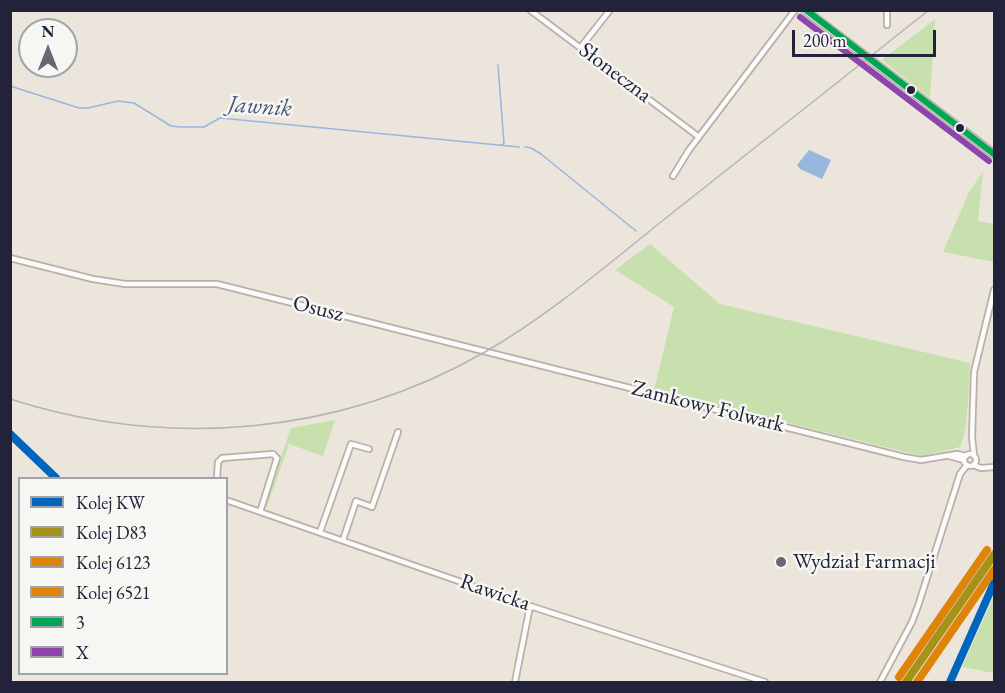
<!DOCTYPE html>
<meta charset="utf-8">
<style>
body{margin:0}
#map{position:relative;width:1005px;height:693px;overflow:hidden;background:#ece5db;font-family:"EB Garamond",serif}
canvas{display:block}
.frame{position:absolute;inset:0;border:12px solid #22223b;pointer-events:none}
.legend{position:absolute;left:18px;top:477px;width:210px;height:198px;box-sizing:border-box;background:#f6f6f2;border:2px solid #a1a1a9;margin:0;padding:8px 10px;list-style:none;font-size:18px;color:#22223b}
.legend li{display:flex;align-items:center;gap:12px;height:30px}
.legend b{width:30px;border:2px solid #a1a1a9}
.north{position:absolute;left:18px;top:18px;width:60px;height:60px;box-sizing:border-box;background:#f6f6f2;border:2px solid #a1a1a9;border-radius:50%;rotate:0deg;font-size:16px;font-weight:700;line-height:24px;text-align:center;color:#22223b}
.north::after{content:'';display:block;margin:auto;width:21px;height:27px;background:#696673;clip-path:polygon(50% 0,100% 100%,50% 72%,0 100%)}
.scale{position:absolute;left:792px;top:30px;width:144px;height:27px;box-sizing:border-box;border:3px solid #22223b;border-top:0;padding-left:8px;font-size:18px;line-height:21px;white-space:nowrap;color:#22223b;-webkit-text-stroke:4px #f6f6f2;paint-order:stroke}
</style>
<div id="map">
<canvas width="1005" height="693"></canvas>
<div class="frame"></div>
<ul class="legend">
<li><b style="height:8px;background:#0065bd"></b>Kolej KW</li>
<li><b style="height:8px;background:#a79218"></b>Kolej D83</li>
<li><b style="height:8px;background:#de8409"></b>Kolej 6123</li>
<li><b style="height:8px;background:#de8409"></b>Kolej 6521</li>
<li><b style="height:8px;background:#00a651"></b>3</li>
<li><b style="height:8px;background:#8e44ad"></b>X</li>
</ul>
<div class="north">N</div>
<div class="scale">200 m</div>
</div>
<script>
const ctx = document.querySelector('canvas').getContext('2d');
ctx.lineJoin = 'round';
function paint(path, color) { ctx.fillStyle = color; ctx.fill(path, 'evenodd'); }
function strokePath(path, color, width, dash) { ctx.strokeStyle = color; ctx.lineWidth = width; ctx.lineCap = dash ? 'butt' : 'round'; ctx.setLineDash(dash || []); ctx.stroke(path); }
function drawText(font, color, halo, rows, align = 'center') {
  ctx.font = font + ' "EB Garamond",serif'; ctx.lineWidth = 5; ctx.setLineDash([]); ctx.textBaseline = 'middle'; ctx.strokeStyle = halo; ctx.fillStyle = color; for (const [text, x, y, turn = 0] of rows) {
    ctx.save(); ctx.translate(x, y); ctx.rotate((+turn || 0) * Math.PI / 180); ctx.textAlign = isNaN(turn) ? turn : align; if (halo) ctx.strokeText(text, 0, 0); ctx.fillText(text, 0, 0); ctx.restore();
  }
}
paint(new Path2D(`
 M935 19 930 98 882 60Z
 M983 172 978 221 994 224V262L943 252 970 190Z
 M650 244 720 304 970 363C968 384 969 431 960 447L922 456 654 390 674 307 615 270Z
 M335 420 323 456 289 444 267 507 264 506 291 428Z
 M994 596V673L962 667Z`), '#c7e0ae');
paint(new Path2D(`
 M809 150 831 160 822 179 800 169 797 165Z`), '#97b7dc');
strokePath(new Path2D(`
 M498 65 504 143 502 145
 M10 86 79 108H88L118 101 134 103 171 126 180 127H204L220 118 519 147
 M525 147 531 148 541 154 636 231`), '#97b7dc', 1.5);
const street = new Path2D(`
 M530 10 699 137
 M887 25V10
 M581 47 610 10
 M673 176 689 150 795 10
 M10 258 93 279 125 284H217L904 457 921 460 957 454 966 456
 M964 460a6 6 0 1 1 12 0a6 6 0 1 1-12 0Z
 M974 455 972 437 974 372 994 290
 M949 456 964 460
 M973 465 981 468 994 467
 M217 478 218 462 222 458 273 454 277 458 260 512
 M226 500 530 606 765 682
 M320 532 351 444 369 449
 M343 540 356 501 372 507 398 432
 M515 682 530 606
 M880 682 912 622 918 606 960 474 967 465`);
const primary = new Path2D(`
 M805 10 994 154`);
strokePath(street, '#b6b1ad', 8);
strokePath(primary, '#b6b1ad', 10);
strokePath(street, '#fcfbfa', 4.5);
strokePath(primary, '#ebe2d8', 7);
strokePath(new Path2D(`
 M10 399C169 450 340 435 485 352 553 313 614 259 676 210 760 144 844 77 929 10
 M928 644 994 549`), '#b4b3b5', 1.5);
strokePath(new Path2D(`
 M806 10 994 154`), '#00a651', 6);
strokePath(new Path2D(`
 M800 17 989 161`), '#8e44ad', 6);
strokePath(new Path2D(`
 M10 434 56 478
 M950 682 994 583`), '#0065bd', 8);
strokePath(new Path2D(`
 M906 682 994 555`), '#a79218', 8);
strokePath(new Path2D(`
 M917 682 994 570`), '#de8409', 8);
strokePath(new Path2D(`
 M899 677 987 550`), '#de8409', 8);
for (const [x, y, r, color] of [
 [911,90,5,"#22223b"],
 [960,128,5,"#22223b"],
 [781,562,6,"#696673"]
]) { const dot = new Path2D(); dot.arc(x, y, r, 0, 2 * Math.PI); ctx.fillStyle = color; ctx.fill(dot); strokePath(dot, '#f6f6f2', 2); }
drawText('22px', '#22223b', '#f6f6f2', [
 ["Słoneczna",615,73,37],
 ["Osusz",318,309,14],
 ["Zamkowy Folwark",708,407,14],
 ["Rawicka",495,593,19]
]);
drawText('22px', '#22223b', '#f6f6f2', [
 ["Wydział Farmacji",793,562]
], 'left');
drawText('italic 24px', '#42567c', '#f6f6f2', [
 ["Jawnik",260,107,4]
]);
</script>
